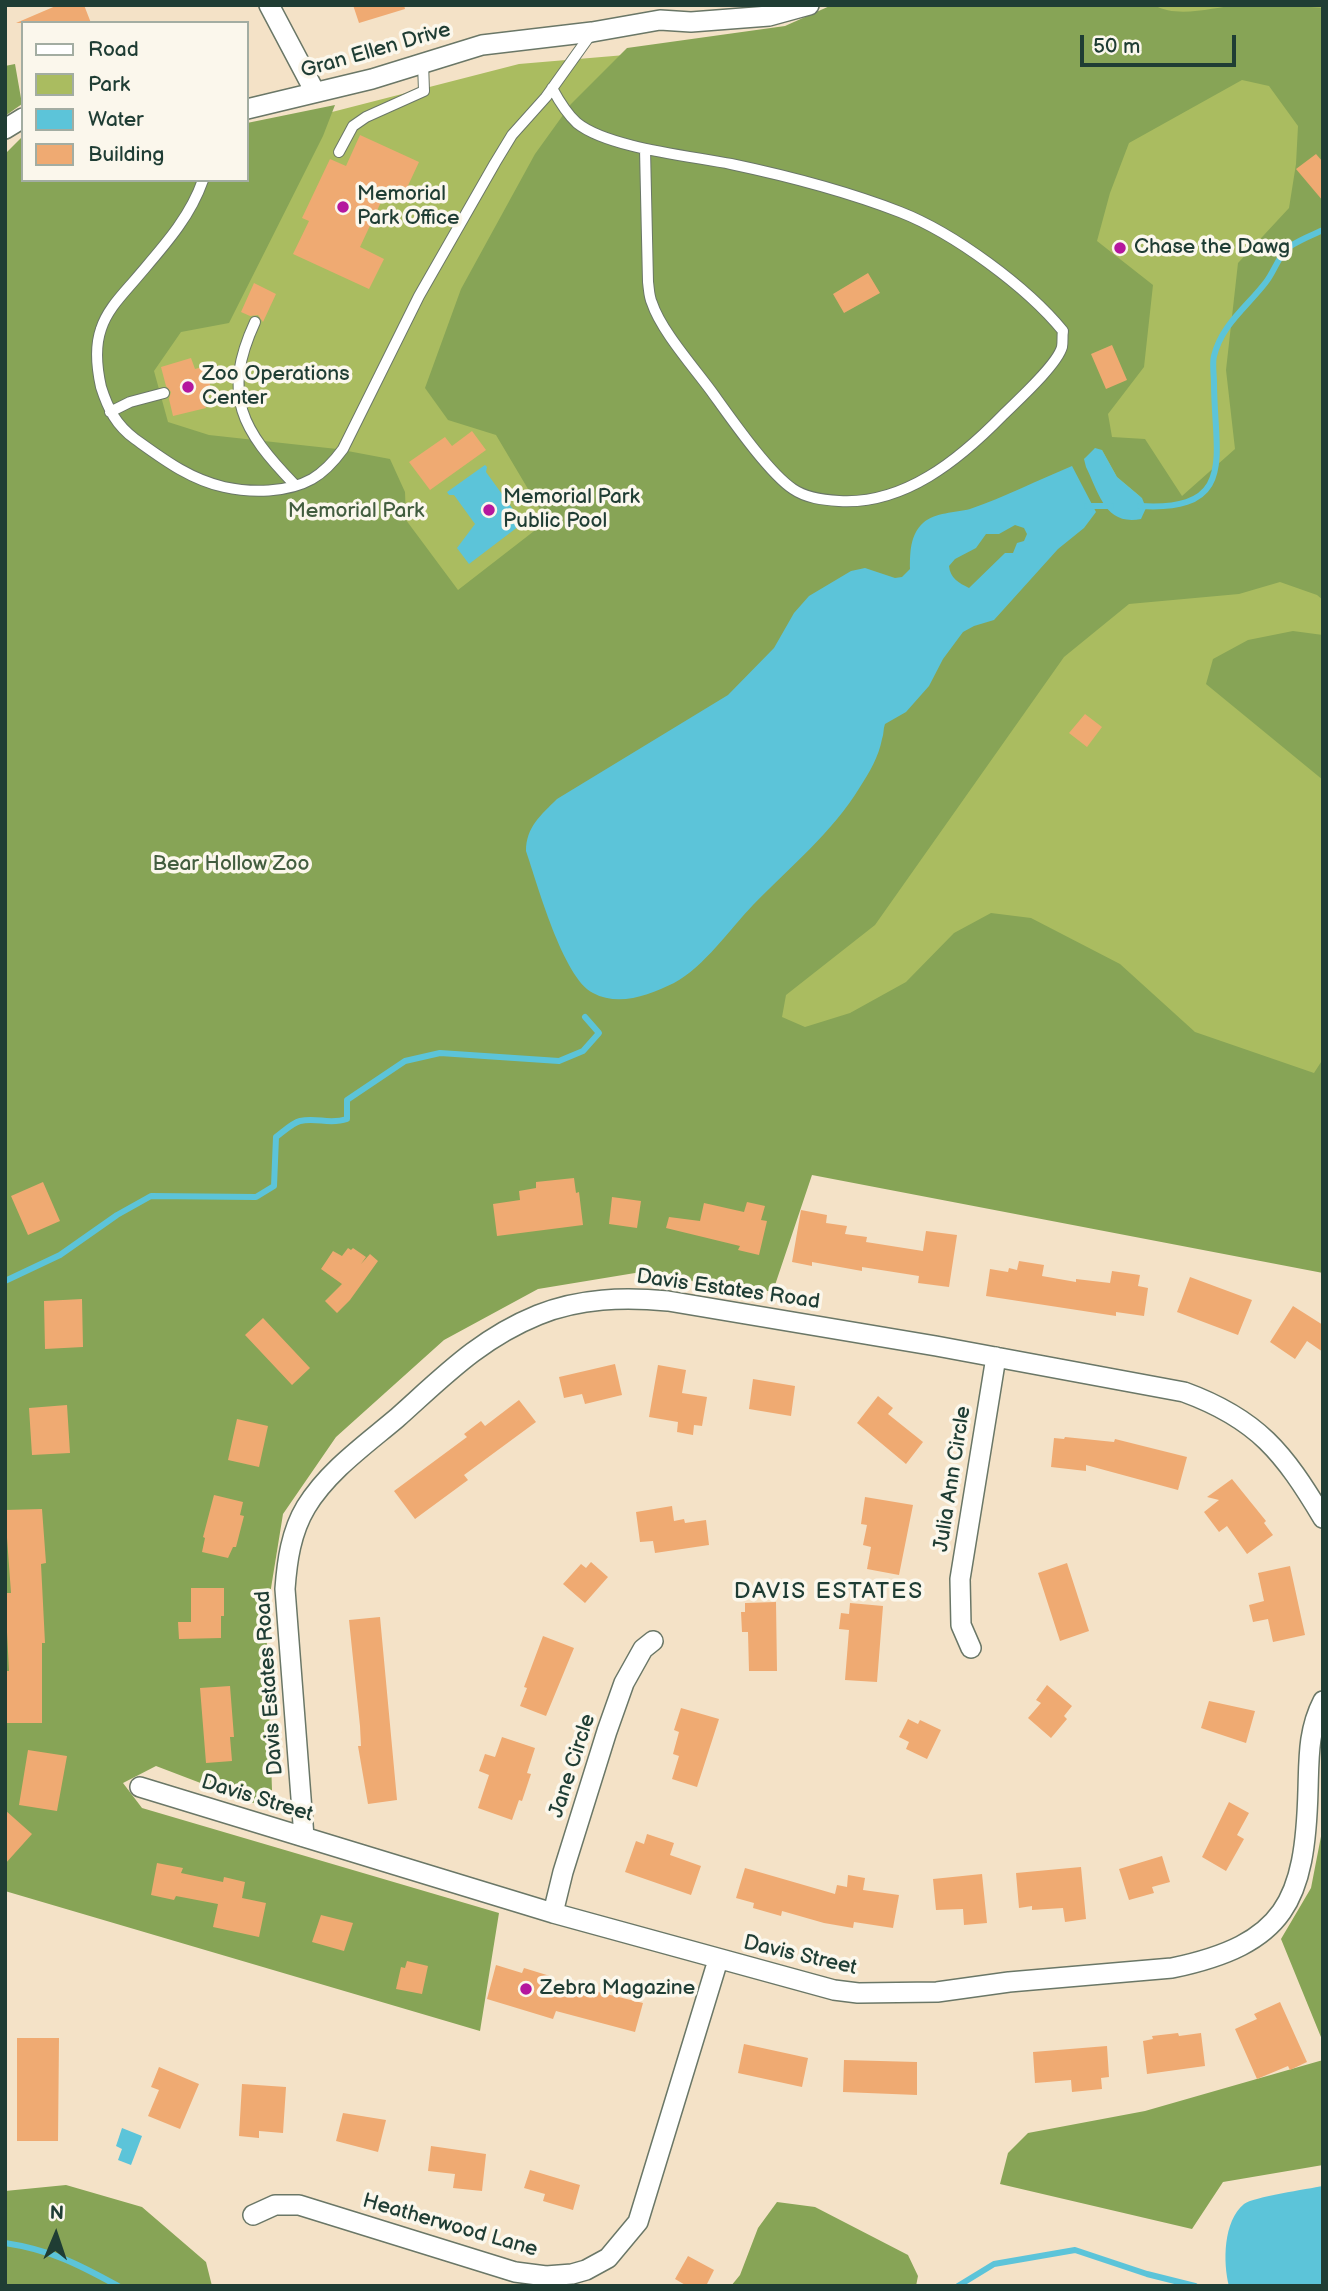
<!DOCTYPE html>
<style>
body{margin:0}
#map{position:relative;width:1328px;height:2291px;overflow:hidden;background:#f4e2c7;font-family:"Balsamiq Sans",sans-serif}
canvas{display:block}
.frame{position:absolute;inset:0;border:7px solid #1f3d34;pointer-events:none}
.legend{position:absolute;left:21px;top:21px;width:228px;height:161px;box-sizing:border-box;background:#fbf7ec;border:2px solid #a3ada2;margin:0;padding:9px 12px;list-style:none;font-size:21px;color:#1f3d34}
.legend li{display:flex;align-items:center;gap:14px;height:35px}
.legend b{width:35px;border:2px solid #a3ada2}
.north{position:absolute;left:21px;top:2200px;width:70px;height:70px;-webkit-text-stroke:5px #fbf7ec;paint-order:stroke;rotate:2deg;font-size:19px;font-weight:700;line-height:28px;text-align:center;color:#1f3d34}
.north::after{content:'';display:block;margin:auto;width:24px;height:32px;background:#1f3d34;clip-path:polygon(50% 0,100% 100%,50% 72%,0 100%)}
.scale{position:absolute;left:1080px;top:35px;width:156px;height:32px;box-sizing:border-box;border:4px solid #1f3d34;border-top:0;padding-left:9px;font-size:21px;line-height:24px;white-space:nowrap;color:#1f3d34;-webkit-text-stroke:5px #fbf7ec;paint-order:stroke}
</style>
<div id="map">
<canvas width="1328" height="2291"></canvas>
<div class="frame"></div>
<ul class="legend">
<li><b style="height:9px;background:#fff"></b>Road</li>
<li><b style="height:19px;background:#aabc60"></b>Park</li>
<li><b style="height:19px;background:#5cc4d9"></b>Water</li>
<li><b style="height:19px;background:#efaa72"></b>Building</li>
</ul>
<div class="north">N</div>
<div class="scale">50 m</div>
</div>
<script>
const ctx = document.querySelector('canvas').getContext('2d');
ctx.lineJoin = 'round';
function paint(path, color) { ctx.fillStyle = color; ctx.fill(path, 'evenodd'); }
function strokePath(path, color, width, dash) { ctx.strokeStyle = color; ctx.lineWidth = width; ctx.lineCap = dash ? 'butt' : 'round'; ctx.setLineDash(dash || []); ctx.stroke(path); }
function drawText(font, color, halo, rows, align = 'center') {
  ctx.font = font + ' "Balsamiq Sans",sans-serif'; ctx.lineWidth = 7; ctx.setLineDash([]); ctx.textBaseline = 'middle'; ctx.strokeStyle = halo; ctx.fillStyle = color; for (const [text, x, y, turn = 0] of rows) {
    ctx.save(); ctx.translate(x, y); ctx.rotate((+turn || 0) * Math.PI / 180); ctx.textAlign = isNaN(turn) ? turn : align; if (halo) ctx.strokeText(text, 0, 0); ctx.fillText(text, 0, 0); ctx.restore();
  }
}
paint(new Path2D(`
 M1099 5H1240L1232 30 1280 6 1323 5V1257L485 1096 5 176 23 180H247L258 131 519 64 755 44Z`), '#aabc60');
paint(new Path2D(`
 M832 5H1154C1178 19 1213 7 1240 5 1268 4 1296 5 1323 8V600L1317 595 1280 582 1239 594 1129 604 1064 657 875 925 786 995 782 1017 805 1027 850 1013 906 982 954 933 991 913 1031 918 1120 964 1195 1032 1314 1073 1323 1059V1273L812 1175 773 1291H761L635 1273 538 1289 444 1340 336 1437 283 1514 266 1619 272 1790 253 1803 156 1766 123 1783 142 1808 499 1913 480 2031 5 1891V154L23 136V180H247V123L335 105 323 136 229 323 181 332 154 371 168 422 209 435 337 449 390 459 405 492 406 520 458 590 547 521 496 435 448 420 425 388 461 289 535 154 571 104 627 48 785 26ZM1242 80 1269 86 1298 126 1296 164 1289 208 1238 263 1226 370 1235 449 1182 496 1145 439 1112 437 1108 414 1144 367 1153 285 1097 241 1110 193 1129 143ZM1102 450 1117 477 1142 498 1084 459 1091 454Z
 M15 64 22 104 5 116V66Z
 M1293 631 1323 635V780L1206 684 1213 659 1248 640Z
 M1323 1826V2042L1281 1939 1311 1888Z
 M1323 2060V2165L1223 2182 1192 2229 1000 2184 1008 2153 1028 2133 1145 2111Z
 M66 2185 142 2207 206 2262 212 2286H5V2191Z
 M777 2202 815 2207 908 2255 918 2276 916 2286H731L740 2275 758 2228Z`), '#87a456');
paint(new Path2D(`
 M1095 448 1102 450 1117 477 1142 498 1146 508 1141 519C1105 526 1099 493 1086 467L1084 459Z
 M485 465 487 467 486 472 523 523 469 564 457 548 475 524 454 495H449L447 492Z
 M1072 466 1096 512 1084 528 1058 549 994 620 974 626 963 632 943 659 929 686 906 712 885 724C883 729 884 734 882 739 879 756 869 773 860 787 832 833 790 867 753 905 730 929 704 967 674 983 649 995 619 1007 593 993 563 978 537 883 526 851 526 827 541 815 557 799L728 695 774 648 794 613 809 596 851 571 865 568 895 578 902 577 910 569C910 553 910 535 923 523 935 512 955 513 970 509 1005 497 1038 480 1072 466ZM1015 525 1024 528 1027 534 1024 541 1017 543 1013 553H1005L969 588C959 583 950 578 949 566L955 559 976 548 986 534H999Z
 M122 2128 142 2136 131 2165 118 2160 122 2149 116 2146Z
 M1323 2186V2286H1229C1223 2263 1223 2221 1244 2204 1253 2197 1308 2189 1323 2186Z`), '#5cc4d9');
strokePath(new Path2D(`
 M1087 506H1111
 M1140 506C1239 512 1214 454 1214 383 1214 374 1212 364 1214 356 1222 324 1247 307 1266 282 1274 272 1279 255 1289 247 1299 240 1312 235 1323 230
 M5 1281 60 1255 117 1215 151 1196 256 1197 274 1186 276 1137C283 1132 292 1123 300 1121 317 1117 329 1125 347 1119V1100L405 1061 440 1053 559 1061 583 1051 599 1033 585 1017
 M5 2243C51 2250 78 2264 118 2286
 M958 2286 994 2264 1075 2250 1147 2274 1195 2286`), '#5cc4d9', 6);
paint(new Path2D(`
 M58 5H84L91 23H16Z
 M353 5H404L405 9 359 23Z
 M360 135 419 162 405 192 389 185 360 247 384 259 369 289 293 254 309 221 302 218 330 159 346 166Z
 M1316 154 1323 162V201L1296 169Z
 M868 273 880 293 844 313 833 294Z
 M254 283 276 294 263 322 258 315 250 316 241 312Z
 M1112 345 1127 380 1106 389 1091 354Z
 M191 358 195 369 202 367 210 379V394L202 397 206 408 173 416 169 399 171 392 166 386 161 367Z
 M472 431 486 450 430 490 409 462 445 437 452 446Z
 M1085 714 1102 727 1087 747 1069 733Z
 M574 1178 576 1193 579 1192 583 1225 497 1236 493 1204 520 1200 519 1191 536 1188V1182Z
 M43 1182 60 1221 28 1235 11 1196Z
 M612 1197 641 1201 637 1228 609 1224Z
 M747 1202 765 1206 761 1220 767 1221 759 1255 738 1250 740 1246 666 1228 669 1217 700 1221 704 1203 744 1212Z
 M801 1210 827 1215 826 1223 847 1226 845 1234 867 1237 866 1242 923 1251 926 1231 957 1235 949 1287 918 1283 919 1276 862 1267V1271L812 1262V1266L792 1262Z
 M348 1248 351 1250 353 1248 366 1257 361 1264 370 1254 378 1261 350 1300 337 1313 325 1301 342 1284 321 1269 333 1251 342 1256Z
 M1019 1261 1044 1265 1042 1276 1076 1282V1279L1110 1283 1112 1271 1140 1275 1138 1286 1148 1288 1144 1316 1116 1312V1316L986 1296 990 1269 1008 1272 1009 1268 1017 1270Z
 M1190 1277 1252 1300 1238 1335 1177 1312Z
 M82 1299 83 1347 45 1349 44 1301Z
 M1293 1306 1323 1325V1352L1307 1341 1295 1359 1270 1342Z
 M263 1318 310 1368 292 1385 245 1335Z
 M615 1364 622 1395 585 1404 582 1394 564 1398 559 1377Z
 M658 1365 686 1370 682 1393 707 1397 702 1426 694 1425 693 1435 677 1432 678 1422 649 1417Z
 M753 1379 795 1386 791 1416 749 1409Z
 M878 1396 893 1408 888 1414 923 1442 906 1464 857 1423Z
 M519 1400 536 1422 464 1475 468 1480 415 1519 394 1491 467 1437 464 1434 481 1421 485 1426Z
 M67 1405 70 1453 32 1455 29 1408Z
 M237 1419 268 1426 259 1467 228 1460Z
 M1065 1437 1114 1442 1115 1439 1187 1457 1178 1490 1086 1465V1471L1051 1467 1054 1438 1064 1439Z
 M1232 1479 1266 1521 1264 1523 1273 1535 1247 1554 1227 1526 1219 1532 1204 1512 1219 1500 1207 1497Z
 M214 1495 243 1502 240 1515 244 1516 236 1547H233L228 1558 202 1552 205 1538 203 1537Z
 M865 1497 913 1505 899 1575 867 1569 871 1547 863 1545 867 1525 861 1524Z
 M672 1506 674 1521 684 1519 685 1523 706 1520 709 1545 655 1553 653 1541 640 1542 636 1512Z
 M42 1509 46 1563 41 1564 45 1643H42V1723H5V1671H9L5 1593H11L5 1510Z
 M591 1562 608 1577 585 1603 563 1584 581 1564 586 1568Z
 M1067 1563 1089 1631 1060 1641 1038 1573Z
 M1290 1566 1305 1635 1273 1642 1268 1619 1253 1622 1249 1605 1264 1601 1258 1573Z
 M191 1588H224V1616H221V1638L179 1639 178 1622H191Z
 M776 1602 777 1671H749L748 1632H742L741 1612H745V1603Z
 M850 1603 883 1606 877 1682 845 1680 849 1630 839 1629 841 1613 849 1614Z
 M380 1617 397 1800 368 1804 358 1746H361L360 1726 349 1620Z
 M543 1636 574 1648 546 1716 520 1706 527 1688 524 1687Z
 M1047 1685 1072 1706 1064 1716 1067 1719 1051 1738 1028 1718 1041 1703 1036 1700Z
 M230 1686 234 1737H230L232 1761 206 1763 200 1688Z
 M1209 1701 1255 1711 1246 1743 1201 1728Z
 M681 1708 719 1719 697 1787 672 1779 679 1756 673 1754 679 1732 674 1730Z
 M908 1719 918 1724 920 1720 941 1730 927 1759 906 1749 909 1742 899 1737Z
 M502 1737 535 1748 527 1773 531 1774 522 1801 519 1800 512 1820 478 1808 489 1775 479 1771 485 1754 495 1757Z
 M28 1750 67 1756 57 1811 19 1805Z
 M1229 1802 1249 1813 1237 1835 1244 1839 1226 1871 1202 1857Z
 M5 1810 32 1834 5 1864Z
 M647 1834 674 1843 670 1855 701 1866 691 1895 625 1872 636 1841 644 1844Z
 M1162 1856 1170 1882 1152 1887 1154 1893 1129 1900 1119 1869Z
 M157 1863 183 1868 181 1873 223 1882 224 1877 245 1882 242 1898 266 1903 259 1937 213 1927 218 1904 176 1896 174 1900 151 1895Z
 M1081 1867 1086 1919 1065 1922 1063 1908 1032 1910V1906L1019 1908 1016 1873Z
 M745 1868 835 1894 837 1885 847 1887 848 1875 865 1878 863 1890 899 1895 893 1928 854 1922 853 1928 824 1923 782 1911 781 1916 753 1908 754 1903 736 1898Z
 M982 1874 987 1923 964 1925 963 1909 936 1910 933 1879Z
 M321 1915 353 1923 344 1951 312 1942Z
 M407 1961 428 1966 422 1994 396 1989 401 1967 405 1968Z
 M496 1965 522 1973 524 1968 550 1976 549 1980 643 2003 635 2032 556 2011 553 2019 487 1999Z
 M1280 2002 1307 2062 1290 2070 1288 2066 1257 2079 1235 2029 1257 2019 1254 2014Z
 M1178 2033 1179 2036 1201 2033 1205 2066 1147 2074 1143 2041 1153 2039 1152 2036Z
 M17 2038H59L58 2141H17Z
 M744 2044 808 2058 802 2087 738 2073Z
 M1107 2046 1109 2077 1101 2078 1102 2089 1072 2092 1071 2080 1035 2083 1033 2052Z
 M844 2060 917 2062V2095L843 2092Z
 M159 2067 199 2084 180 2129 148 2116 159 2090 151 2087Z
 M242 2084 286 2087 283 2133 259 2131V2138L239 2136Z
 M343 2113 386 2120 378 2152 336 2141Z
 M431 2146 486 2154 482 2191 453 2188 455 2174 428 2171Z
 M530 2170 580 2185 573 2210 543 2201 545 2194 524 2188Z
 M688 2256 714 2270 706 2286H687L675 2279Z`), '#efaa72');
const service = new Path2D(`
 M552 88C559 101 566 113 577 123 608 148 691 156 731 164 788 176 846 191 900 212 954 233 1027 287 1063 331 1062 336 1063 342 1062 347 1057 365 1017 401 1003 415 959 460 904 505 839 501 823 500 806 498 793 489 769 473 732 420 714 395 697 371 661 331 652 303 649 297 649 289 648 282L645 149
 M339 152 353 126 366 117 424 91 423 63
 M203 180C189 220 161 249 134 281 122 295 107 310 101 329 95 346 97 369 101 387 108 409 116 425 135 439 163 459 189 479 224 487 251 493 287 493 312 479 324 472 335 460 343 449L419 296 495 163 512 135 546 97 591 34
 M255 322C221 396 242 430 295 485
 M110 412 130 402 164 393`);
const minor = new Path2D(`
 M269 5 315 92
 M247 109 372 79 482 45 592 32 660 20 691 22 769 16 809 5
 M5 129 23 118
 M971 1648 961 1625 960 1579 996 1357
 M140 1787 553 1913 834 1990 858 1993 937 1992 1009 1982 1172 1968C1286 1944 1305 1901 1308 1790 1309 1758 1308 1730 1323 1701
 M304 1837 285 1589C287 1561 291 1532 306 1507 328 1471 365 1445 397 1418 443 1377 479 1339 538 1315 580 1298 624 1297 668 1301L936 1346 1184 1392C1258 1419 1284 1453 1323 1518
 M553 1913 563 1872 607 1731 624 1683 643 1649 653 1641
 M253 2215 275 2205H299L515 2272 546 2276 572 2274 586 2270 608 2258 638 2222 718 1960`);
strokePath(service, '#6a7767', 12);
strokePath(minor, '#6a7767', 22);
strokePath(service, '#fff', 10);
strokePath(minor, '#fff', 19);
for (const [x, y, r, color] of [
 [343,207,7,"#b5179e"],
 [1120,248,7,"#b5179e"],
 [188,387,7,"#b5179e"],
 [489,510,7,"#b5179e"],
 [526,1989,7,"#b5179e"]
]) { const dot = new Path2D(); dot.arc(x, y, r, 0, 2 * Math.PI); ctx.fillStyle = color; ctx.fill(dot); strokePath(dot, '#fbf7ec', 2.5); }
drawText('21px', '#1f3d34', '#fbf7ec', [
 ["Gran Ellen Drive",376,51,-16],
 ["Davis Estates Road",728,1290,8],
 ["Julia Ann Circle",953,1479,-81],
 ["Davis Estates Road",270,1683,-94],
 ["Jane Circle",573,1766,-72],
 ["Davis Street",257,1799,17],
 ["Davis Street",800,1956,13],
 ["Heatherwood Lane",450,2226,16]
]);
drawText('21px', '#1f3d34', '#fbf7ec', [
 ["Memorial",357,195],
 ["Park Office",357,219],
 ["Chase the Dawg",1134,248],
 ["Zoo Operations",202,375],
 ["Center",202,399],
 ["Memorial Park",503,498],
 ["Public Pool",503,522],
 ["Zebra Magazine",540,1989]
], 'left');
drawText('21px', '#425d3f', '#fbf7ec', [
 ["Memorial Park",356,512],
 ["Bear Hollow Zoo",231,865]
]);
ctx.letterSpacing = '2px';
drawText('23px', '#1f3d34', '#fbf7ec', [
 ["DAVIS ESTATES",829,1592]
]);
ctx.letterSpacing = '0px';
</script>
